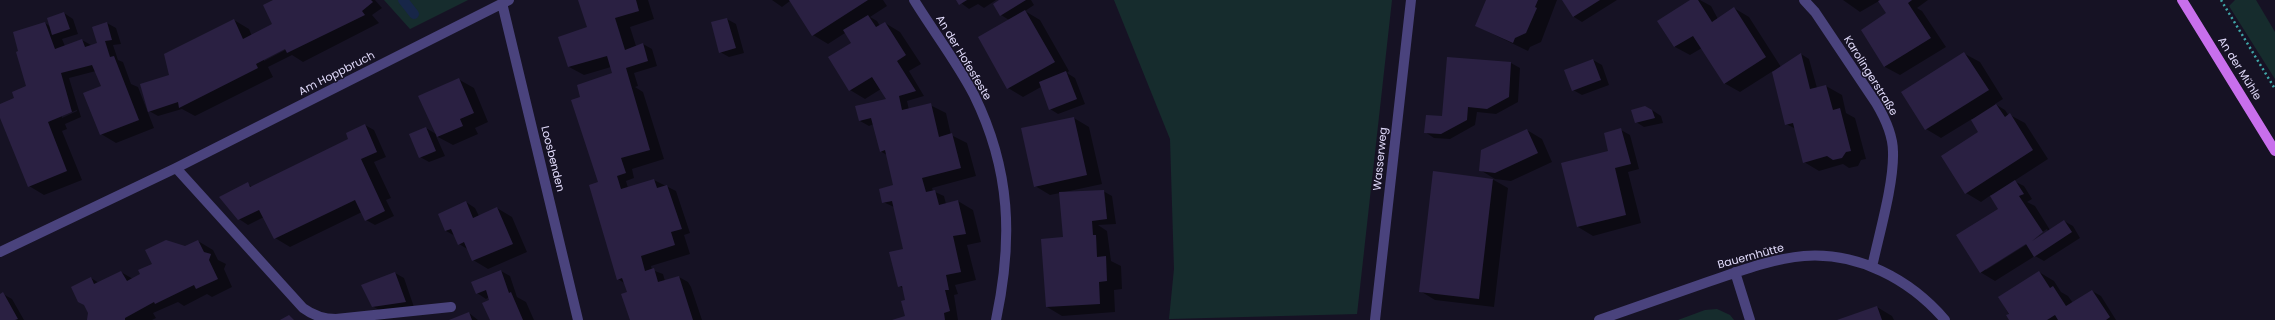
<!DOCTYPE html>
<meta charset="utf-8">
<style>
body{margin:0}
canvas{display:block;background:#161224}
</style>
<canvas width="2275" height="320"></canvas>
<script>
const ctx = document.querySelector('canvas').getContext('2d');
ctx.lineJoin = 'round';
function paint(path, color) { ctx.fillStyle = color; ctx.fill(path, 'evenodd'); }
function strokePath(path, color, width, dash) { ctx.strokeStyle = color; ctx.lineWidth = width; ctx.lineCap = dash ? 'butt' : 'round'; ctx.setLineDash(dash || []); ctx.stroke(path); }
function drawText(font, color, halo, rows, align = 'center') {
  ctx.font = font + ' Poppins,sans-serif'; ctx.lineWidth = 3; ctx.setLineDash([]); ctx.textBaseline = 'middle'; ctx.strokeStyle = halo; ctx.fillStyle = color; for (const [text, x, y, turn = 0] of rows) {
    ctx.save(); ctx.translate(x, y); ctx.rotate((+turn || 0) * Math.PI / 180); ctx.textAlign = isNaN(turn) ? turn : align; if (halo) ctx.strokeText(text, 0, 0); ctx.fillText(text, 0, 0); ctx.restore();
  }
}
paint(new Path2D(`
 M384 0H468L410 29Z
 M1114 0H1392L1357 314 1169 319 1174 269 1170 139Z
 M2235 0H2256L2275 32V79L2229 6Z
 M1717 309 1730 315 1734 320H1678L1705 310Z`), '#162c2d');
paint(new Path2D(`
 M275 0H375L382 8 372 15 379 23 303 62 292 55 268 67 273 77 195 116 182 109 158 116 149 111 169 76 234 20 249 29 252 36 272 25ZM289 46V48L264 61V59Z
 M579 0H648L654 19 630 27 636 46 643 44 652 49 657 66 634 73 638 86 635 87 643 92 664 159 632 169 634 178 626 181 628 188 654 180 676 191 690 233 684 235 690 254 651 266 652 270 663 274 665 281 679 277 688 282 691 287 702 320H631L628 293 624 283 618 279 582 97 614 74 611 67 584 75 569 67 588 28Z
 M772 0H883L887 6 870 17 877 21 880 26 885 23 900 32 921 64 909 71 924 96 907 101 909 110 930 105 946 113 951 135 967 143 976 176 932 188 933 191 944 196 946 204 958 201 973 210 981 242 967 245 976 280 955 285 958 294 954 295 958 320H894L906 317 907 301 904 289 899 286 904 249 894 207 883 202 894 186 887 155 880 151 874 124 869 126 860 121 888 100 881 89 865 99 850 90 853 43 845 33 828 44 813 35 790 1 782 7Z
 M957 0H996L984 8 978 4 969 9Z
 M1001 0H1031L1034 5 1025 11 1040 20 1069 71 1067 73 1075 78 1085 104 1058 114 1050 109 1041 87 1023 97 1008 88 1009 20 1001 15 994 4Z
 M1487 0H1557L1541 42 1530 47 1528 51 1476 26Z
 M1563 0H1617L1582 22 1574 17Z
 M1691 0H1700L1711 6 1718 19 1734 8 1749 17 1781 67 1801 54 1809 59 1817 88 1826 86 1842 95 1846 113 1855 118 1866 159 1861 160 1858 166 1849 168 1843 164 1819 171 1804 162 1796 129 1786 124 1773 71 1740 92 1724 83 1702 48 1690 55 1675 47 1659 21Z
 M1843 0H1928L1917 8 1922 11 1946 47 1900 75 1885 67 1862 30 1888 14 1879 1 1860 12Z
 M64 13 73 19 78 34 62 39 65 46 82 40 91 45 98 44 107 23 116 28 121 44 113 45 118 60 123 62 131 84 138 87 154 128 116 143 101 134 102 86 96 71 69 78 81 117 65 124 67 129 62 131 82 180 44 195 29 186 0 115V105L16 99 27 87 45 23 51 27ZM77 110V111L62 118V116Z
 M727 19 736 24 744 53 729 57 720 52Z
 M1965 54 1980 62 2003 99 1995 104 2005 110 2009 116 2010 115 2025 123 2048 159 2014 181 2024 186 2032 199 2027 202 2035 206 2050 230 2064 221 2073 226 2080 238 2044 261 2035 256 1995 281 1980 272 2001 209 1991 195 1981 202 1966 193 1979 132 1972 119 1941 138 1926 129 1903 92ZM2047 229 2048 231 1986 270V268Z
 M1593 60 1602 65 1609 85 1582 95 1573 90Z
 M1511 63 1520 68 1518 102 1496 114 1477 112 1475 125 1450 139 1434 138 1425 132Z
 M458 79 474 88 488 122 475 128 478 134 453 145 436 136 445 156 429 162 420 157 426 128 436 134Z
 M1652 110 1661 116 1663 123 1644 127 1636 122Z
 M1074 118 1089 127 1102 184 1065 192 1103 191 1112 196 1116 224 1098 225 1107 231 1111 261 1121 266 1122 289 1114 290 1115 312 1062 316 1047 307 1064 238 1060 193 1050 195 1035 186Z
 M365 125 374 130 386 157 374 162 391 198 386 200 394 216 375 225 366 220 362 212 290 247 275 238 264 217 248 225 239 219 247 184 253 187 350 139Z
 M1527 130 1542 139 1552 162 1511 181 1495 179 1480 170Z
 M1621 130 1630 135 1639 169 1628 172 1641 223 1593 236 1578 227 1562 164 1611 152Z
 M1492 179 1508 188 1494 307 1435 300 1420 291Z
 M466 202 475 208 479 216 497 208 512 217 527 252 488 269 473 260 469 250 459 244 455 236 446 231Z
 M198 241 213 250 218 260 226 264 224 269 232 287 212 297 207 294 184 306 178 302 153 313 156 318 152 320H88L91 278 99 283 121 272 133 279Z
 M501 271 510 276 517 297 526 302 534 320H491L492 301 489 297 486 299 477 293Z
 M2039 272 2054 281 2061 292 2068 296 2073 303 2092 291 2101 296 2116 320H2012L1999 297Z
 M395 273 404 278 414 307 381 311 372 306Z
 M3 294 12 299 24 320H0V295Z
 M1877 307 1892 316 1894 320H1840Z
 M469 313 478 320H452Z`), '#0007');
strokePath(new Path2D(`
 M403 0 414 14`), '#172648', 10);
paint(new Path2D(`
 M273 0H371L373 2 362 11 365 15 287 53 285 49 256 64 258 68 179 108 178 102 148 112 140 84 169 75 164 54 234 19 243 39 272 24 263 5Z
 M578 0H636L639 11 615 18 625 50 643 43 648 61 626 68 650 150 621 158 626 173 617 176 621 189 654 179 657 188 667 185 682 229 671 232 675 245 641 256 645 271 654 268 658 282 679 276 693 320H630L621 294 627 292 622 278 617 280 589 185 598 182 571 100 580 97 577 85 612 73 607 56 568 67 558 37 587 27Z
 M789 0H868L812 36Z
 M956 0H967L959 5Z
 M999 0H1026L1000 16 993 4Z
 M1486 0H1538L1535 7 1537 8 1526 33 1515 38 1513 43 1475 26Z
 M1562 0H1600L1573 17Z
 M1690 0H1698L1712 22 1734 7 1766 57 1724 84 1693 36 1674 47 1657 21Z
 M1880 0H1912L1908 3 1931 38 1884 67 1861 30 1886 13 1878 1Z
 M1025 10 1055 62 1007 89 978 37Z
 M64 12 70 29 52 35 47 18Z
 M868 15 876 27 885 22 906 55 897 61 916 91 899 96 902 110 931 103 939 137 952 133 961 168 922 178 926 192 935 190 939 205 958 200 966 234 953 236 961 272 946 275 949 290H945L950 311 944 313 945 320H892L905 316 901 301 905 300 902 286 898 287 889 252 903 249 892 201 882 203 879 189 893 185 885 150 880 152 871 118 859 121 855 106 886 99 872 77 849 91 828 57 851 43 843 30Z
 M727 18 736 48 719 53 711 22Z
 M45 22 55 49 82 39 85 47 97 43 92 27 107 22 112 40 105 41 110 57 114 56 139 120 100 135 83 93 101 86 92 65 61 73 72 112 48 122 67 171 28 187 0 118V104L14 98 12 92 26 86 16 52 18 51 13 32Z
 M1964 52 1989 90 1925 130 1901 92Z
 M1801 53 1810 89 1826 85 1833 110 1840 108 1851 151 1846 152 1842 158 1833 160 1827 156 1803 163 1793 123 1785 125 1772 72Z
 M1447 57 1511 62 1509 97 1487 109 1468 107 1467 120 1441 134 1424 133 1426 115 1442 116Z
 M1593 59 1601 80 1572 91 1564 70Z
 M1066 71 1077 99 1049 110 1039 82Z
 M459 78 474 113 460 119 463 126 437 137 418 96Z
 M1996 104 2005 117 2010 113 2033 150 1965 194 1941 156 1978 132 1971 120Z
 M1645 106 1652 110 1655 118 1635 123 1631 110Z
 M1074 117 1087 175 1034 187 1021 128Z
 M365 124 377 152 361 159 385 211 365 221 355 200 274 239 259 210 238 220 219 197 248 182 250 187 348 139 346 133Z
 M426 127 436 151 419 158 409 134Z
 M1621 128 1631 164 1615 168 1626 215 1577 227 1561 163 1608 151 1604 133Z
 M1527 129 1538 153 1495 173 1479 171 1481 150Z
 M1433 171 1493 179 1479 299 1419 292Z
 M2015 180 2024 194 2019 196 2043 232 2032 241 2064 220 2072 232 2034 257 2026 244 1980 273 1956 235 1998 209 1990 196Z
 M1104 190 1107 219 1092 221 1093 235H1096L1097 257 1106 256 1107 281 1099 282 1100 304 1046 307 1041 239 1063 237 1059 192Z
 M466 201 473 218 497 207 513 244 472 261 464 242 458 245 451 229 445 231 438 214Z
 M166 240 185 246 198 240 204 252 211 254 209 260 218 279 196 289 194 285 155 304 154 302 125 318V320H87L88 313 84 305 78 302 71 287 91 277 94 284 121 271 127 281 140 274 138 270 152 264 145 250Z
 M501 270 509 293 511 292 523 320H490L482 303 489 300 486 290 476 294 471 282Z
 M2039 271 2050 288 2053 286 2066 306 2092 290 2110 317 2106 320H2058L2055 315 2047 320H2009L2006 315 2009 314 1998 297Z
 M395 272 406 302 372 307 361 285Z
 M3 292 18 319 15 320H0V294Z
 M1877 306 1882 320H1837Z
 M469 312 472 320H449Z
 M289 315 294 320H280Z`), '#2a2042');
strokePath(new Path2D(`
 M2221 0 2275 89`), '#3fa6a8', 2.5, [2, 3]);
strokePath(new Path2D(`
 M914 0C933 31 957 62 974 95 1011 170 1013 240 996 320
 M1804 0 1815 12 1876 103C1885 118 1893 135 1893 152 1894 184 1879 234 1872 267
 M502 3 578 320
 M176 168 303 308C314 316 324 319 336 319L451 307
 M0 252 176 168 509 0
 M1735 272 1750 320
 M1375 320 1411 0
 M1599 320C1633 308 1667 296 1702 284 1735 273 1769 259 1804 256 1858 252 1910 279 1945 320`), '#4a437d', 10);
strokePath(new Path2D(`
 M2182 0 2275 151`), '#c86fec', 10);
drawText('11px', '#e0dafa', '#161224', [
 ["An der Hofesfeste",963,58,59],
 ["An der Mühle",2239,69,58],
 ["Am Hoppbruch",337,74,-27],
 ["Karolingerstraße",1870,76,58],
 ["Loosbenden",552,159,76],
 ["Wasserweg",1381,159,-84],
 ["Bauernhütte",1751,257,-15]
]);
</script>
